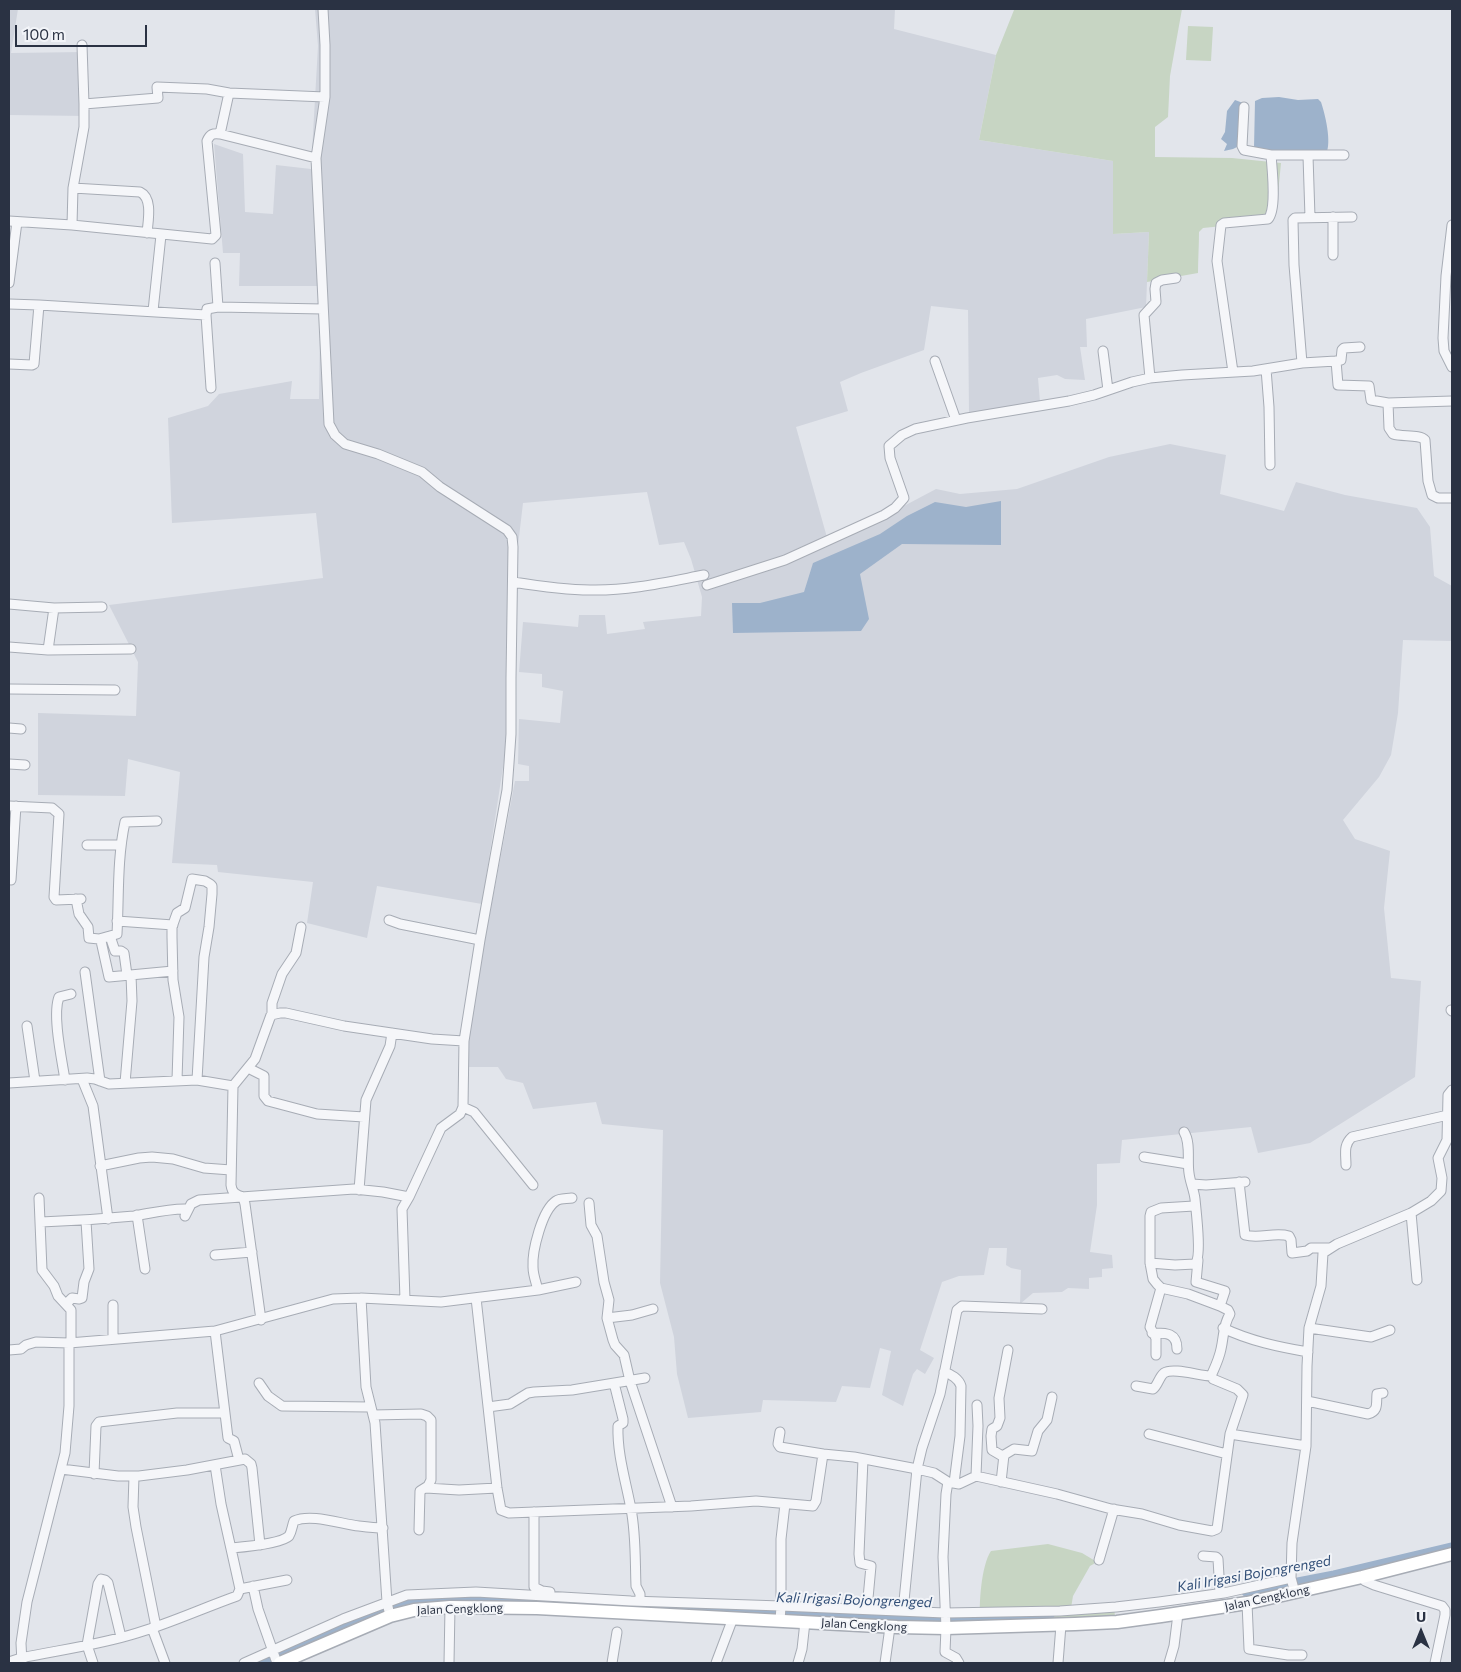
<!DOCTYPE html>
<style>
body{margin:0}
#map{position:relative;width:1461px;height:1672px;overflow:hidden;background:#e2e5eb;font-family:Commissioner,sans-serif}
canvas{display:block}
.frame{position:absolute;inset:0;border:10px solid #2a3243;pointer-events:none}
.north{position:absolute;left:1396px;top:1607px;width:50px;height:50px;-webkit-text-stroke:4px #f2f4f8;paint-order:stroke;rotate:0deg;font-size:14px;font-weight:700;line-height:20px;text-align:center;color:#2a3243}
.north::after{content:'';display:block;margin:auto;width:18px;height:22px;background:#2a3243;clip-path:polygon(50% 0,100% 100%,50% 72%,0 100%)}
.scale{position:absolute;left:15px;top:25px;width:132px;height:22px;box-sizing:border-box;border:2px solid #2a3243;border-top:0;padding-left:6px;font-size:15px;line-height:18px;white-space:nowrap;color:#2a3243;-webkit-text-stroke:4px #f2f4f8;paint-order:stroke}
</style>
<div id="map">
<canvas width="1461" height="1672"></canvas>
<div class="frame"></div>
<div class="north">U</div>
<div class="scale">100 m</div>
</div>
<script>
const ctx = document.querySelector('canvas').getContext('2d');
ctx.lineJoin = 'round';
function paint(path, color) { ctx.fillStyle = color; ctx.fill(path, 'evenodd'); }
function strokePath(path, color, width, dash) { ctx.strokeStyle = color; ctx.lineWidth = width; ctx.lineCap = dash ? 'butt' : 'round'; ctx.setLineDash(dash || []); ctx.stroke(path); }
function drawText(font, color, halo, rows, align = 'center') {
  ctx.font = font + ' Commissioner,sans-serif'; ctx.lineWidth = 4; ctx.setLineDash([]); ctx.textBaseline = 'middle'; ctx.strokeStyle = halo; ctx.fillStyle = color; for (const [text, x, y, turn = 0] of rows) {
    ctx.save(); ctx.translate(x, y); ctx.rotate((+turn || 0) * Math.PI / 180); ctx.textAlign = isNaN(turn) ? turn : align; if (halo) ctx.strokeText(text, 0, 0); ctx.fillText(text, 0, 0); ctx.restore();
  }
}
paint(new Path2D(`
 M9 9H18L11 53 84 52 86 116 9 115Z
 M315 9H895L894 29 996 55 979 140 1113 161V234L1149 232 1146 307 1086 319 1087 347H1080L1085 380 1065 379 1057 375 1038 378 1040 402 969 413 968 310 931 306 924 350 861 373 840 382 848 411 796 427 828 541 902 507 936 489 960 494 1017 489 1109 457 1170 444 1226 455 1220 494 1284 511 1296 482 1345 495 1417 508 1430 527 1434 576 1452 586V641L1403 640 1398 713 1391 755 1379 777 1343 820 1355 839 1390 851 1384 908 1391 978 1421 981 1415 1077 1310 1143 1258 1153 1251 1127 1122 1140 1120 1163 1097 1164V1205L1090 1252 1112 1255 1113 1268 1102 1269V1277L1089 1278V1289L1068 1288 1062 1292 1033 1293 1020 1304 1021 1270 1011 1268 1006 1265 1007 1248H989L984 1275 959 1276 942 1282 920 1350 934 1358 925 1374 917 1369 913 1374 903 1406 882 1395 891 1351 880 1348 870 1388 842 1386 836 1402 763 1400 761 1412 688 1418 677 1374 674 1337 660 1283 663 1130 602 1124 596 1102 533 1109 523 1083 506 1079 498 1067H464L468 1029 515 781H529V766L518 764 519 719 560 723 563 691 542 687V674L519 672 523 622 578 627 579 615H605L607 634 645 629 643 622 701 616 702 597 691 559 684 542 659 545 647 492 523 503 509 622 507 741 482 904 377 886 367 938 307 923 313 882 218 872 217 865 172 863 180 772 128 759 125 796 38 795V713L136 716 138 662 109 605 323 578 316 513 172 523 168 418 208 406 219 394 292 381 290 399H319L320 331 319 286H239L240 253H223L214 144 243 154 245 212 273 214 276 165 311 169 318 46Z`), '#d0d4dd');
paint(new Path2D(`
 M1016 9H1182L1170 76 1168 117 1155 127V157L1232 158 1281 163 1276 214 1272 221 1203 228 1199 232C1199 246 1198 259 1198 273L1147 282 1149 232 1113 234V161L979 140 996 55 1014 10Z
 M1188 26 1213 27 1211 61 1186 60Z
 M1048 1544 1082 1553 1097 1562 1090 1566 1073 1596 1071 1608 1114 1606 1115 1617 980 1622C979 1604 981 1566 991 1551Z`), '#c7d5c3');
paint(new Path2D(`
 M1279 97 1298 100 1318 99 1321 102C1325 114 1332 142 1326 154H1286L1254 148 1255 101 1262 98Z
 M1235 100 1243 103 1241 145 1233 149 1224 151 1227 144 1221 139 1225 132 1227 111Z
 M1001 501V545L902 544 860 574 869 619 861 631 733 633 732 603H760L804 592 813 563 880 534 907 516 935 502 966 507Z`), '#9db2cb');
strokePath(new Path2D(`
 M1246 1592 1334 1575 1452 1547
 M651 1606 926 1619H987L1050 1615
 M261 1663 387 1607 460 1597 610 1604`), '#9db2cb', 9);
const street = new Path2D(`
 M323 9 325 45V97L316 158 329 424 335 435 345 444 378 454 422 472 440 487 507 530 512 537 513 547 511 678V734L509 763 507 790 480 940 464 1041 463 1107 460 1114 441 1128 409 1197 402 1209 405 1300
 M82 45 84 104
 M1244 107 1242 146 1244 150 1271 155H1344
 M220 134 229 93
 M1308 156 1310 217
 M73 188 140 192C153 198 148 221 147 233
 M1333 217V255
 M1352 217 1295 218 1293 220 1294 265 1302 363 1336 361 1338 385 1369 386 1371 400 1388 403 1389 428 1393 434C1402 437 1420 434 1425 440L1428 481 1432 495 1438 498H1452
 M9 221 72 225 212 239 216 235 207 141C210 134 213 133 220 134L316 158
 M72 225 73 188 84 127V104L158 98 157 87 207 89 229 93 325 97
 M1452 225 1446 276 1443 338 1444 351 1452 367
 M215 263 218 307
 M9 283 17 222
 M9 304 39 305 34 364 32 365 9 364
 M39 305 206 315 207 309 218 307 323 309
 M153 311 161 235
 M206 315 211 388
 M1103 351 1108 390
 M935 361 956 420
 M1336 361 1341 360 1342 350 1344 348 1360 347
 M1266 369 1269 407 1270 465
 M1233 372 1217 261 1221 225 1224 223 1268 219C1277 209 1272 169 1271 155
 M1150 378 1144 315 1156 302 1155 289 1156 283 1162 280 1176 278
 M1388 403 1452 401
 M513 582C538 586 564 590 590 590 628 591 667 582 704 575
 M707 585 785 560 884 515 895 508 904 498 890 458 889 446 902 435 915 429 967 418 1069 401 1094 395 1132 382 1150 378 1182 375 1253 371 1302 363
 M9 604 54 608 102 607
 M9 647 48 650 131 649
 M48 650 54 608
 M9 689 115 690
 M9 728 21 729
 M9 764 25 765
 M9 806 52 808 59 814 54 897 56 900 81 899
 M87 845H120
 M11 880 16 806
 M76 899 79 914 88 927 89 938 99 939 101 941 109 977 173 971
 M389 920 400 924 480 940
 M117 921 173 925
 M110 936 115 951H121L124 953 127 975
 M99 939 117 934C119 896 117 859 125 822L157 821
 M85 972 100 1081
 M1451 1010 1452 1011
 M272 1014V1003L282 974 296 953 301 927
 M27 1026 35 1081
 M248 1068 264 1076V1096L268 1101 317 1114 364 1117
 M82 1079 93 1106 108 1219
 M65 1080C62 1060 52 1015 59 997L71 994
 M177 1080 179 1017 173 980 172 937V927L177 913 185 908 192 879 205 881 210 884 212 886V894L209 927 204 957 197 1080
 M9 1083 87 1078 95 1079 109 1084 197 1080 233 1086 231 1185C232 1193 236 1195 243 1197L245 1204 261 1320
 M125 1083 132 1001 131 975
 M233 1086 255 1059 271 1015 280 1013H286L344 1026 432 1039 464 1041
 M463 1107 474 1112 533 1185
 M1144 1157 1188 1164
 M1346 1165C1346 1154 1343 1145 1352 1137L1448 1115
 M100 1166 139 1158 152 1157 173 1159 204 1168 231 1170
 M1239 1182 1245 1235C1259 1239 1275 1232 1289 1236L1291 1240 1292 1253 1307 1251 1311 1248H1329
 M1192 1184 1206 1185 1245 1182
 M359 1190 366 1100 390 1046 392 1033
 M39 1198 42 1270 54 1286 58 1296 71 1310V1342
 M589 1203 591 1225 597 1236 604 1282 609 1300 607 1318 613 1340 615 1345 624 1355 630 1381 672 1507
 M1194 1206 1161 1208 1151 1212 1150 1216V1263L1153 1279 1157 1284 1161 1288 1188 1294 1220 1306
 M1411 1213 1417 1280
 M137 1215 145 1269
 M185 1216 191 1204 199 1200 354 1189 383 1192 409 1197
 M41 1222C72 1221 103 1219 134 1216 152 1213 170 1208 188 1209
 M215 1255 252 1252
 M1198 1260 1196 1282 1225 1291 1220 1306 1228 1310 1230 1314C1223 1325 1224 1336 1221 1349 1219 1359 1215 1367 1211 1376
 M1150 1263 1175 1265 1195 1264C1202 1257 1196 1211 1195 1199 1194 1190 1190 1182 1189 1173 1187 1160 1191 1143 1184 1132
 M538 1290C536 1282 533 1275 533 1267 532 1251 542 1210 556 1201 560 1198 567 1199 572 1198
 M476 1298 497 1488 501 1510 509 1513 691 1506 756 1501 813 1506 816 1501 823 1454 854 1457 917 1469 934 1473 948 1482 959 1484 976 1476 1057 1494 1111 1509 1142 1514 1179 1525 1212 1531 1217 1529 1230 1434 1243 1395 1237 1389 1213 1379 1211 1376C1200 1376 1173 1367 1164 1373 1159 1377 1158 1385 1153 1389L1136 1386
 M66 1304 72 1298 79 1299 82 1298 84 1282 89 1269 86 1221
 M113 1305V1339
 M607 1318 632 1315 653 1309
 M1223 1328C1250 1341 1279 1347 1308 1352
 M1309 1328 1371 1337 1390 1330
 M215 1331 228 1438 234 1441 239 1460
 M1152 1333C1165 1333 1177 1332 1177 1349
 M9 1350 21 1349 26 1345 36 1342 69 1343 215 1331 333 1299 361 1298
 M1156 1355V1338L1150 1327 1161 1288
 M944 1372C951 1374 959 1379 961 1386L960 1436 954 1483
 M259 1383 268 1396 282 1406 370 1407
 M614 1383 623 1419V1423L618 1426C617 1454 626 1482 631 1509 636 1534 635 1561 636 1586L640 1594V1601
 M1307 1401 1368 1414C1379 1411 1376 1403 1377 1394L1383 1393
 M488 1407 510 1404 528 1393 534 1392 572 1390 645 1378
 M373 1415 421 1414 427 1416 431 1420V1480L428 1486 420 1491 419 1530
 M780 1432 778 1444 780 1447 823 1454
 M1149 1434 1227 1454
 M1230 1434 1306 1446
 M1004 1457 992 1450 991 1436 992 1429 997 1426 1000 1418 999 1398 1008 1350
 M863 1459 859 1554 860 1563 871 1566 867 1609
 M215 1465 221 1504 240 1589
 M61 1469 118 1476H139L187 1470 245 1459 251 1464 252 1468 260 1545
 M94 1474 96 1426 99 1422 177 1413H225
 M134 1476 133 1507 136 1527 156 1627
 M976 1476 978 1426 977 1405
 M948 1482 946 1494 943 1557 946 1628 945 1652 956 1658 959 1663
 M1001 1482 1004 1455 1014 1449 1032 1451 1038 1431 1047 1420 1052 1397
 M426 1488 459 1490 497 1488
 M534 1512V1587L542 1591 550 1592
 M231 1548C243 1547 281 1544 289 1536 292 1531 292 1526 294 1521 311 1513 341 1524 359 1526 367 1527 375 1528 383 1528
 M1203 1556 1216 1557 1218 1559 1220 1593
 M1099 1560 1114 1509
 M1362 1577 1365 1581 1374 1585 1442 1606 1445 1610V1615L1435 1663
 M253 1586 258 1609 277 1663
 M1295 1593 1291 1578 1292 1543 1306 1446 1307 1366 1309 1328 1321 1286 1323 1253 1337 1244 1411 1213 1431 1201 1441 1191 1442 1178 1438 1158 1447 1140 1448 1095 1452 1090
 M1247 1603 1249 1649 1288 1655H1302
 M903 1611 917 1469 922 1448 940 1394 957 1310 962 1306 1042 1309
 M390 1616 387 1602 375 1423 366 1387 361 1298 441 1302 538 1290 576 1282
 M780 1621 781 1606 945 1613 1060 1611 1116 1607 1159 1602 1224 1593 1291 1578
 M152 1628 165 1663
 M9 1662 21 1658C59 1650 99 1645 137 1633 171 1623 203 1608 237 1596L240 1589 245 1588 287 1580
 M22 1663 21 1643 27 1602 65 1453 69 1406V1343
 M93 1663 87 1645 98 1584 101 1579 105 1580 108 1583 121 1637
 M244 1663 343 1619 407 1595 476 1592 631 1601 781 1606V1539L785 1504
 M449 1663 450 1607
 M612 1663 617 1632
 M716 1663 733 1618
 M798 1663 802 1649 805 1622
 M885 1663 890 1627
 M1058 1663 1061 1625
 M1169 1663 1174 1646 1178 1614`);
const secondary = new Path2D(`
 M280 1663 390 1616 414 1610 450 1607 537 1608 897 1627 946 1628 1075 1624 1117 1622 1161 1616 1247 1603 1362 1577 1452 1554`);
strokePath(street, '#a7acb5', 11);
strokePath(secondary, '#a7acb5', 15);
strokePath(street, '#f5f6f9', 9);
strokePath(secondary, '#fff', 12);
drawText('12px', '#2a3243', '#f2f4f8', [
 ["Jalan Cengklong",1267,1598,-12],
 ["Jalan Cengklong",460,1609,-2],
 ["Jalan Cengklong",864,1625,3]
]);
drawText('italic 14px', '#335078', '#f2f4f8', [
 ["Kali Irigasi Bojongrenged",1254,1574,-10],
 ["Kali Irigasi Bojongrenged",854,1600,2]
]);
</script>
